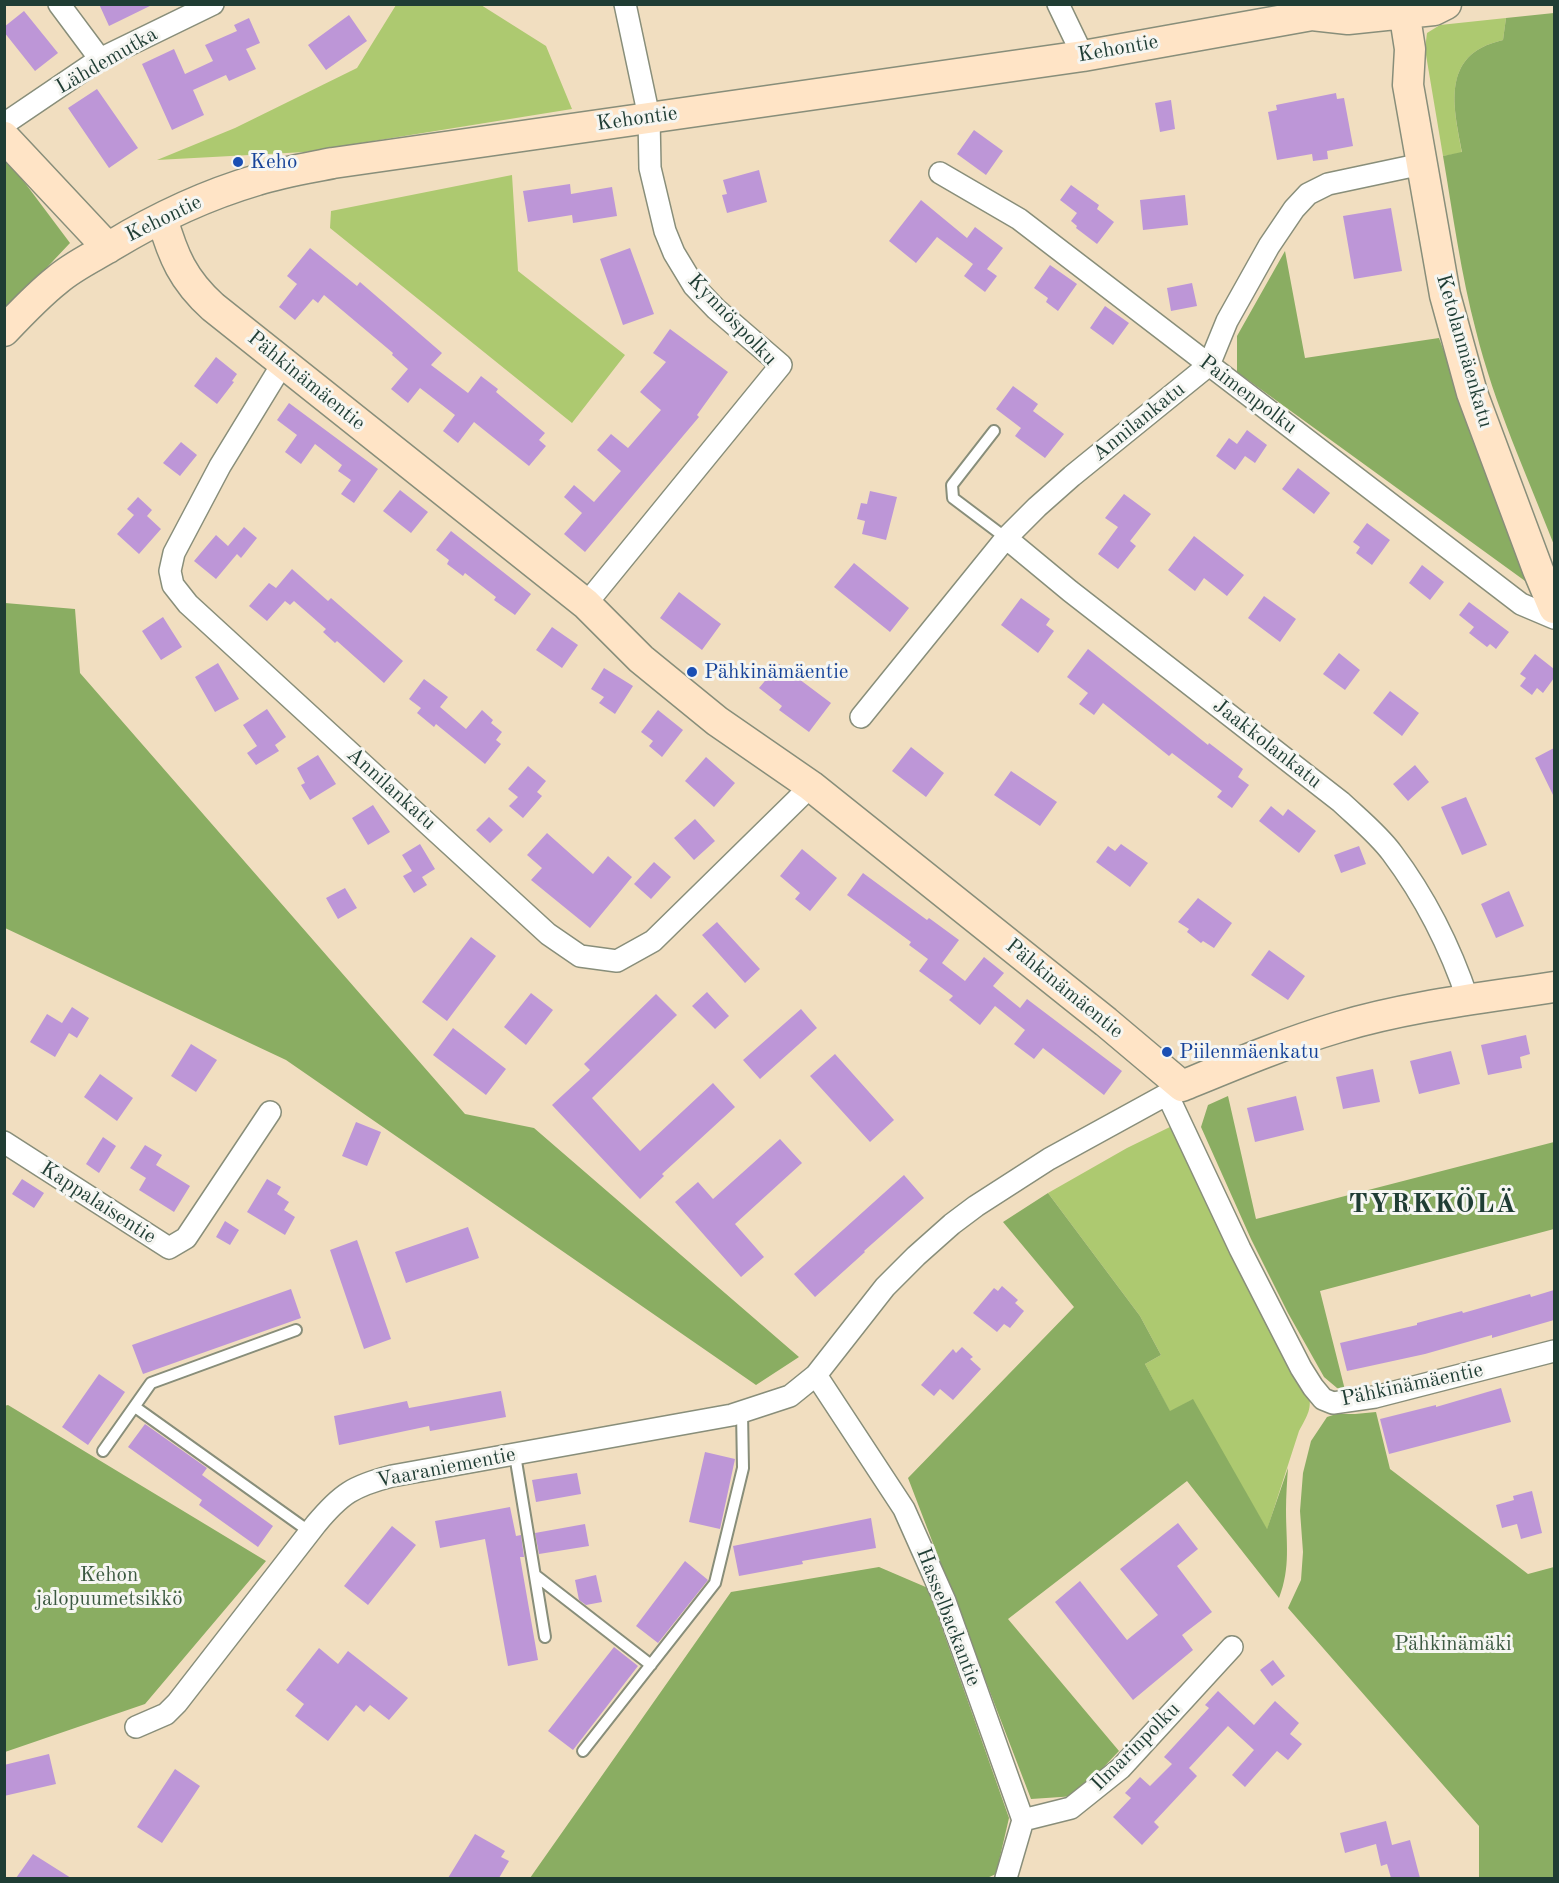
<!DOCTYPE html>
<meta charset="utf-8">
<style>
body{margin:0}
#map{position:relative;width:1559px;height:1883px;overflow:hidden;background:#f1dec0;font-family:"Old Standard TT",serif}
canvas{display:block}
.frame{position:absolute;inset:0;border:6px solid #1f3d34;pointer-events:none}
</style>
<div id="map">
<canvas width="1559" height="1883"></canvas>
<div class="frame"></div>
</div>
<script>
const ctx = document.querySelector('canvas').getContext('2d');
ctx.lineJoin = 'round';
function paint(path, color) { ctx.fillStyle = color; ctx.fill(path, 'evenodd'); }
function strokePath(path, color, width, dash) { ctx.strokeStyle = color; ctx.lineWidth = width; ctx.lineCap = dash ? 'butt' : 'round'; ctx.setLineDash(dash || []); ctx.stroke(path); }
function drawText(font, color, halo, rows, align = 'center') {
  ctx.font = font + ' "Old Standard TT",serif'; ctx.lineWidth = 6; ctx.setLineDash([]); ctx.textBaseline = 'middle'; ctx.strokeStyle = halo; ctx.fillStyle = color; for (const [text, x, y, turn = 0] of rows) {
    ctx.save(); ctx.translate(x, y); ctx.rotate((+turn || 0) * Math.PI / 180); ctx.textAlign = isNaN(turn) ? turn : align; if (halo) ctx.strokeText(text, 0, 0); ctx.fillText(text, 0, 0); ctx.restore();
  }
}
paint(new Path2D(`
 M396 5H481L546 46 572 109 305 152 157 160 235 128 357 68Z
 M1506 18 1503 40C1496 42 1488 44 1481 48 1442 69 1456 118 1462 153L1443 156 1425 49 1427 33 1440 25Z
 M512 175 518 271 625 355 572 423 330 228 331 211Z
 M1174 1125 1308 1392C1313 1408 1307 1416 1299 1431L1267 1530 1192 1400 1170 1412 1145 1364 1161 1355 1140 1316 1048 1193 1127 1148Z`), '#adc970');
paint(new Path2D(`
 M1554 13V545C1527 475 1494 404 1476 331 1461 274 1453 215 1443 156L1462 152C1456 118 1442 69 1481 48 1488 44 1496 42 1503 40L1506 18Z
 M4 155 70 243 5 312H4Z
 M1285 251 1305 358 1439 338 1532 586 1237 372V336Z
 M5 603 75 609 80 673 465 1114 534 1128 799 1357 756 1385 286 1060 5 928Z
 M1228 1096 1256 1219 1554 1142V1229L1320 1291 1345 1390 1337 1388 1324 1377 1288 1313 1251 1239 1201 1127 1208 1105Z
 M1048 1193 1140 1316 1161 1355 1145 1364 1170 1411 1193 1399 1267 1529 1288 1468C1287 1482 1286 1496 1286 1510 1286 1542 1291 1567 1279 1598L1187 1481 1008 1619 1119 1751 1076 1796 1031 1799 908 1478 1074 1307 1003 1222Z
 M8 1405 266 1561 145 1704 5 1752 4 1406Z
 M1376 1412 1390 1469 1528 1574 1554 1567V1878H1479V1826L1288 1608 1301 1580 1303 1552 1300 1511 1303 1473 1311 1441 1327 1417 1336 1414H1355Z
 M879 1567 928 1588 1009 1818 996 1874 987 1878H530L731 1592Z`), '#8aad62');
paint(new Path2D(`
 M99 4H154L109 26Z
 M24 11 58 53 35 71 4 32V27Z
 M349 15 367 41 326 70 308 45Z
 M249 18 260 43 246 49 256 69 229 81 226 75 193 90 204 115 172 130 142 64 174 49 185 74 213 61 205 45 237 31 234 25Z
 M97 89 138 148 109 168 68 108Z
 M1336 93 1337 99 1344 98 1353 146 1327 151 1328 159 1313 161 1312 154 1277 160 1268 112 1277 110 1276 105Z
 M1171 100 1175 129 1160 132 1155 103Z
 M974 130 1003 151 986 175 957 154Z
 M759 170 767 202 727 213 722 195 727 194 723 180Z
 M570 184 571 194 612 187 617 216 573 223 572 215 528 222 523 191Z
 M1071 185 1099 205 1097 209 1114 222 1097 244 1076 228 1077 226 1071 221 1077 213 1060 200Z
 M1185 195 1188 225 1143 230 1140 200Z
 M921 200 967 238 975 227 1003 248 987 269 997 276 985 292 964 276 973 264 937 237 916 263 889 241Z
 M1391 208 1402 271 1354 279 1343 216Z
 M310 248 357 286 360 282 442 353 431 365 468 393 481 376 498 389 496 392 545 433 539 440 546 446 529 466 474 422 458 443 443 431 455 415 420 388 408 403 391 389 408 369 392 355 393 353 324 295 318 303 313 299 295 320 279 307 297 284 287 276Z
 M630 248 654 314 623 325 600 259Z
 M1050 265 1077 284 1058 311 1046 302 1048 298 1034 288Z
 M1192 283 1197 306 1171 311 1167 288Z
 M1105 306 1129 323 1113 345 1090 328Z
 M670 329 728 372 697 415 699 417 585 552 564 534 582 513 564 497 574 485 594 502 621 471 597 450 611 434 628 448 661 410 640 392 666 362 653 353Z
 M216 357 237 374 232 381 234 382 217 404 194 386Z
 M1013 386 1038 404 1033 411 1064 434 1045 458 1015 436 1021 428 996 409Z
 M289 403 378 469 354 503 341 494 351 480 338 471 342 465 315 444 301 464 285 452 297 435 277 420Z
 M1247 430 1267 445 1255 463 1245 456 1235 470 1216 456 1229 438 1237 444Z
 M181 442 197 455 180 476 163 463Z
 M1298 468 1330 493 1314 514 1282 489Z
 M400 490 428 512 411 533 383 511Z
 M870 491 897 497 886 540 862 534 865 521 857 519 861 503 867 504Z
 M1124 494 1151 514 1130 541 1136 546 1118 569 1098 554 1118 527 1105 518Z
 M138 497 152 510 147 516 161 529 139 554 117 534 134 515 127 509Z
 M1367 523 1390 540 1372 565 1356 553 1360 547 1353 542Z
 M244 527 257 538 241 558 237 554 216 579 194 561 216 535 228 546Z
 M451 531 531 594 515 615 494 600 496 597 465 573 463 576 447 564 449 560 436 550Z
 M1194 536 1244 575 1227 596 1204 578 1195 591 1168 570Z
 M854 563 909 608 890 632 834 587Z
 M1422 565 1444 582 1430 600 1409 583Z
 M292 569 328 601 331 598 403 661 384 683 337 641 335 643 323 632 326 629 294 601 290 605 285 601 267 621 249 606 269 583 276 588Z
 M679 592 721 624 702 650 660 618Z
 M1264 596 1296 619 1280 642 1248 618Z
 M1021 598 1050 619 1046 625 1054 631 1038 653 1001 625Z
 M1469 602 1509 632 1496 649 1490 644 1487 647 1469 633 1474 627 1459 615Z
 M163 617 182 647 161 660 142 631Z
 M552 627 578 645 562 668 536 650Z
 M1088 649 1208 745 1209 743 1243 769 1238 777 1249 785 1232 808 1217 797 1222 791 1172 753 1169 756 1103 703 1094 715 1079 704 1088 693 1067 677Z
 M1339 653 1360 670 1345 690 1323 674Z
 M1535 654 1554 669V678L1543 693 1537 688 1532 695 1520 686 1526 678 1520 674Z
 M218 663 239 699 215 712 195 677Z
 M779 664 831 703 809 732 779 710 782 706 759 688Z
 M604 668 633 686 615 714 599 703 604 697 591 689Z
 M424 679 448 697 440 707 466 729 482 710 493 720 491 723 502 732 496 740 501 744 485 764 436 724 434 727 417 713 421 708 409 699Z
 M1390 691 1419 713 1402 736 1373 713Z
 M267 709 286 737 275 745 279 751 256 765 247 753 257 746 243 725Z
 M658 710 683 730 662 757 649 746 653 741 641 732Z
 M911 747 944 773 926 797 892 771Z
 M1554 748V797L1535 758Z
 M318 755 336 784 310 800 301 785 305 783 297 768Z
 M706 757 735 783 714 807 685 781Z
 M1415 765 1429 782 1408 801 1393 784Z
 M528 766 546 781 537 792 542 796 523 818 509 806 518 797 508 789Z
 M1011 771 1057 802 1040 826 994 795Z
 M1466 797 1487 845 1462 855 1441 807Z
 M373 805 390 832 368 845 352 818Z
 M1271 806 1283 816 1288 809 1316 831 1299 853 1259 821Z
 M489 817 503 830 490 843 476 830Z
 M695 819 715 841 694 860 674 838Z
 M547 833 593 874 608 856 632 877 590 928 531 880 542 868 527 855Z
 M420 844 435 869 422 877 427 885 414 893 403 876 412 871 402 855Z
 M1121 844 1148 863 1130 887 1096 862 1108 846 1115 851Z
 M1359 846 1366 864 1341 873 1334 855Z
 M802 849 837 878 810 911 795 899 800 893 780 876Z
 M654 862 671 877 651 899 634 884Z
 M863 873 927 920 929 918 959 940 942 963 965 981 984 957 1004 973 993 986 1020 1008 1027 999 1122 1071 1104 1095 1043 1048 1034 1059 1014 1044 1025 1030 995 1006 980 1025 949 1000 953 996 919 971 928 959 909 945 911 942 847 895Z
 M345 888 357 908 338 919 326 898Z
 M1509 891 1524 926 1496 938 1481 904Z
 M1198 898 1232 923 1214 948 1203 941 1201 943 1187 932 1189 929 1178 922Z
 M717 922 760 969 745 983 702 935Z
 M471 937 496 956 447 1021 422 1002Z
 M1269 950 1305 976 1288 1000 1251 975Z
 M707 992 729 1016 715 1029 692 1006Z
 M531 993 553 1010 526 1045 504 1027Z
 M656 994 677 1015 592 1098 640 1151 713 1083 735 1107 662 1174 664 1176 640 1199 552 1105 590 1070 584 1064Z
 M72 1007 89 1018 77 1038 69 1033 55 1057 30 1042 47 1014 62 1023Z
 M801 1009 817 1028 760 1079 743 1060Z
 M453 1028 506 1069 486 1095 433 1055Z
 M1526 1035 1530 1054 1520 1057 1522 1068 1488 1075 1481 1045Z
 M191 1044 217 1060 196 1092 171 1076Z
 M1451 1051 1460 1084 1419 1094 1410 1061Z
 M835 1054 894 1120 870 1142 810 1076Z
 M1373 1069 1380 1102 1343 1109 1336 1077Z
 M100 1074 133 1098 117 1121 84 1097Z
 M1296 1096 1304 1130 1255 1142 1247 1108Z
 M356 1122 381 1132 367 1166 342 1156Z
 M103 1137 116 1146 99 1173 86 1164Z
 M780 1139 802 1163 735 1224 764 1257 741 1277 675 1202 698 1182 713 1199Z
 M145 1145 162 1155 156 1165 190 1186 174 1212 139 1190 146 1178 130 1168Z
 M904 1175 924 1198 864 1251 865 1252 815 1297 794 1274Z
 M22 1179 44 1193 34 1208 12 1194Z
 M267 1179 281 1187 277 1194 289 1202 284 1210 295 1217 285 1235 247 1212Z
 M225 1221 239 1230 230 1245 216 1237Z
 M468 1227 479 1258 406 1283 395 1252Z
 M357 1240 391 1339 364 1349 330 1250Z
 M1002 1286 1018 1300 1015 1303 1024 1311 1010 1328 1004 1324 997 1332 973 1313 994 1288 998 1291Z
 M291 1289 301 1318 143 1374 132 1345Z
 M1554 1290V1320L1492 1338V1335L1425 1354 1347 1371 1340 1343 1417 1325V1323L1462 1311 1463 1313 1530 1294 1531 1297Z
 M962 1347 973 1357 970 1359 981 1369 953 1400 940 1389 934 1396 921 1385 953 1349 956 1353Z
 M99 1374 125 1392 88 1445 62 1427Z
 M1501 1388 1511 1422 1389 1454 1380 1419 1436 1405V1407Z
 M501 1391 506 1417 430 1431 429 1426 339 1445 334 1416 407 1401 409 1408Z
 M145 1424 207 1468 202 1475 273 1526 258 1547 199 1505 202 1500 128 1447Z
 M705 1452 735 1459 720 1529 689 1522Z
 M577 1473 581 1494 536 1502 532 1480Z
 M1532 1491 1542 1533 1521 1539 1517 1524 1502 1528 1496 1505 1514 1500 1513 1496Z
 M510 1507 516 1536 521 1535 524 1557H520L538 1660 508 1666 485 1539 440 1548 435 1521Z
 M871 1518 876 1548 802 1561 803 1564 739 1576 733 1546Z
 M1178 1523 1198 1549 1177 1566 1212 1612 1182 1635 1193 1650 1133 1700 1055 1602 1080 1581 1127 1640 1158 1615 1120 1569Z
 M585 1524 589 1546 539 1554 535 1533Z
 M392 1526 416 1545 368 1605 344 1586Z
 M685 1561 708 1580 658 1643 636 1626Z
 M596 1575 602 1602 586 1605 579 1600 575 1580Z
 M614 1647 638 1666 573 1750 548 1731Z
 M319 1648 338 1664 348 1651 408 1698 389 1720 370 1705 364 1712 356 1705 328 1741 295 1716 304 1704 286 1690Z
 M1273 1660 1285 1676 1272 1686 1260 1670Z
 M1218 1691 1254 1725 1275 1701 1299 1723 1290 1734 1302 1744 1288 1760 1277 1751 1245 1787 1232 1775 1254 1750 1228 1726 1189 1768 1197 1776 1154 1822 1159 1827 1142 1845 1113 1817 1131 1798 1125 1793 1140 1777 1150 1786 1172 1764 1164 1757 1209 1708 1205 1705Z
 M49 1754 56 1784 4 1796V1765Z
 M175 1769 200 1786 162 1843 137 1827Z
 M1386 1821 1392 1845 1410 1840 1420 1878H1391L1387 1864 1381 1866 1376 1844 1345 1853 1340 1833Z
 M475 1834 505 1851 501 1857 509 1861 499 1878H448Z
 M33 1854 71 1878H16Z`), '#bd96d7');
const lane = new Path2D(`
 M994 431 952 485 953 498 1006 538
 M135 1407 310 1532
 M103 1451 151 1383 296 1330
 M515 1455 545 1637
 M535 1575 651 1665
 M583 1751 715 1583 743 1468 742 1412`);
const street = new Path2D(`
 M59 4 100 59
 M1058 4 1083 56
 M4 124 100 59 213 4
 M940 173 1019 219 1521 604 1554 618
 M283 363 220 466 174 553 170 571 173 585 188 604 548 934 580 956 617 961 653 941 811 786
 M1006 538 1070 591 1341 802C1358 818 1378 834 1392 853 1425 897 1451 949 1468 1000
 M586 604 781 365 716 309 694 286 674 253 665 231 650 168 649 117 625 4
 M861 717 1006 538 1037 507 1072 476 1209 365 1227 321 1269 246 1294 209 1308 194 1328 184 1422 164
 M1167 1094 1240 1249 1301 1368 1313 1387 1323 1399 1333 1403 1375 1397 1554 1351
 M4 1142 169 1248 186 1238 270 1112
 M816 1375 904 1509 945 1601 1023 1820 1006 1878
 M136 1727 166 1714 177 1703 316 1524C341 1494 353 1486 392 1476L732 1415 790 1396 816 1375 885 1287 916 1256 952 1224 976 1206 1049 1159 1182 1086
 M1023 1820 1071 1808 1121 1768 1232 1647`);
const secondary = new Path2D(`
 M1403 4 1410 49 1408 85 1445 295 1472 393 1538 570 1554 608
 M4 137 108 248
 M162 218C173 256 183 280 213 307L586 604 641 659 717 721 811 786 1106 1022 1182 1086C1233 1065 1285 1043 1339 1027 1409 1006 1483 998 1554 987
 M4 331C21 313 38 295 57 280 73 266 93 257 111 246 157 218 206 195 257 180 282 172 308 168 333 163L1083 56 1312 15 1348 19 1434 10 1446 4`);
strokePath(lane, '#888e7a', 14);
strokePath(street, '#888e7a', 24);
strokePath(secondary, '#888e7a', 33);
strokePath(lane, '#fff', 10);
strokePath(street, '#fff', 21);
strokePath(secondary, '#ffe4c6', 30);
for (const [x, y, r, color] of [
 [238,162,6,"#1a4fb4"],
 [692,672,6,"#1a4fb4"],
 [1167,1052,6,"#1a4fb4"]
]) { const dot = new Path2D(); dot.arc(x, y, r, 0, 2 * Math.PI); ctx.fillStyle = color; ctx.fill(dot); strokePath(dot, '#f6f6f2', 2); }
drawText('21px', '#1f3d34', '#f6f6f2', [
 ["Kehontie",1118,49,-10],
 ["Lähdemutka",107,61,-30],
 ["Kehontie",637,119,-8],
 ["Kehontie",164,219,-26],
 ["Kynnöspolku",732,320,46],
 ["Ketolanmäenkatu",1464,351,74],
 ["Pähkinämäentie",306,381,39],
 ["Paimenpolku",1248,395,37],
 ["Annilankatu",1139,422,-39],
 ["Jaakkolankatu",1267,744,38],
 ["Annilankatu",391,789,42],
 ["Pähkinämäentie",1064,989,39],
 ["Kappalaisentie",98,1203,33],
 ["Pähkinämäentie",1412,1385,-12],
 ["Vaaraniementie",446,1468,-11],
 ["Hasselbackantie",948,1617,69],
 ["Ilmarinpolku",1136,1747,-45]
]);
drawText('21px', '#164399', '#f6f6f2', [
 ["Keho",250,162],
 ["Pähkinämäentie",704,672],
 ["Piilenmäenkatu",1179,1052]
], 'left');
drawText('21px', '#3b5940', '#f6f6f2', [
 ["Kehon",109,1575],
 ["jalopuumetsikkö",109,1599],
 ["Pähkinämäki",1453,1644]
]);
ctx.letterSpacing = '1.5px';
drawText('bold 27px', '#1f3d34', '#f6f6f2', [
 ["TYRKKÖLÄ",1433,1205]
]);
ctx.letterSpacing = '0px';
</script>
